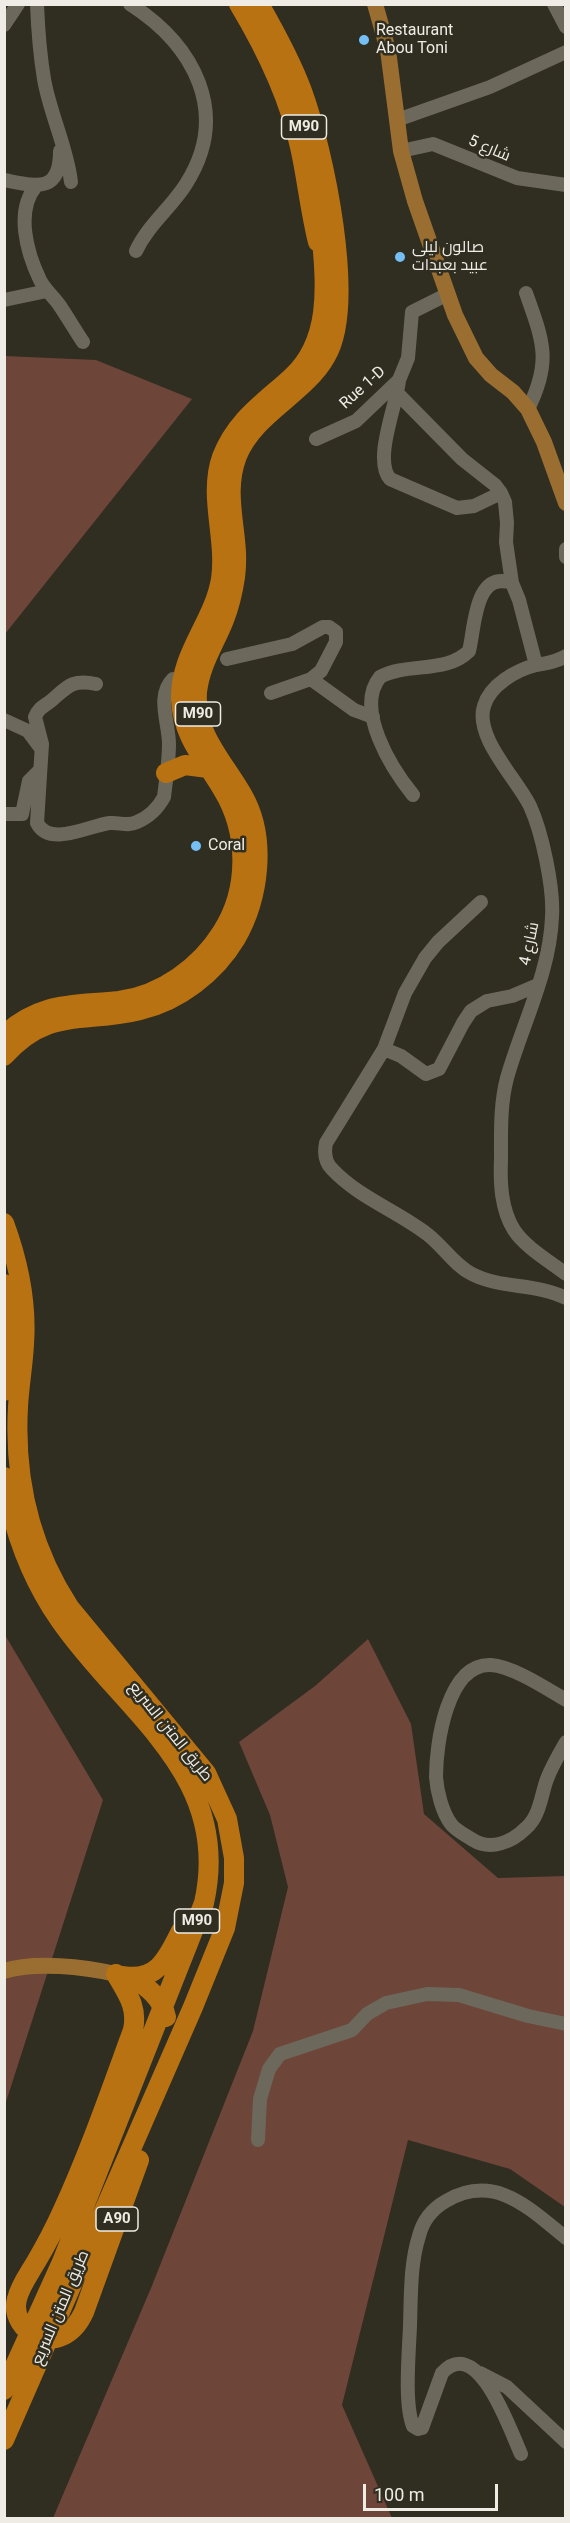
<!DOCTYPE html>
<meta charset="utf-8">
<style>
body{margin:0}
#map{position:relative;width:570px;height:2523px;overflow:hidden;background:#302d21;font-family:Roboto,sans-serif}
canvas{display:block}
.frame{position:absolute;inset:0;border:6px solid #eeece4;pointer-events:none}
.scale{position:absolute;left:363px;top:2484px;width:135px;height:27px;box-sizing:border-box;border:3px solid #eeece4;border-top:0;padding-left:8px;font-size:18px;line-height:21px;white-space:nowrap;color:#eeece4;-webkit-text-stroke:4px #302d21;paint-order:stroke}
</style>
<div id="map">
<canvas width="570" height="2523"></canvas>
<div class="frame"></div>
<div class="scale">100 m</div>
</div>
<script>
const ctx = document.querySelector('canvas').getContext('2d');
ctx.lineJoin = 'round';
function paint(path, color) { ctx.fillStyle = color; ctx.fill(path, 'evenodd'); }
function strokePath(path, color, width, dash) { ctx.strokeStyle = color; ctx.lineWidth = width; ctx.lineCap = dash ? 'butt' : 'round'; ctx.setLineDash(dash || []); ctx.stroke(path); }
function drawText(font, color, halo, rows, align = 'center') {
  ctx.font = font + ' Roboto,Cairo,sans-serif'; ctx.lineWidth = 5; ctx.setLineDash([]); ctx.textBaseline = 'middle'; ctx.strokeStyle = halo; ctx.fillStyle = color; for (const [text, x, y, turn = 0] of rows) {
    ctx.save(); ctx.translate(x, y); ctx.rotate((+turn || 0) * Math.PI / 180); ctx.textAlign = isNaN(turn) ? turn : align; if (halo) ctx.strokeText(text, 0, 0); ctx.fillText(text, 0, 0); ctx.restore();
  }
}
paint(new Path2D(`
 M5 356 96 360 192 399 5 634Z
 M5 1635 103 1800 5 2105Z
 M368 1639 411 1724 424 1814 498 1878 565 1876V2207L510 2169 408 2140 342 2405 392 2518H53L151 2288 253 2031 288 1887 270 1815 239 1742 315 1686Z`), '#6d4539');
strokePath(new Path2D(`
 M37 4C38 29 40 55 44 79 50 114 67 147 71 182
 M130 4C194 45 231 113 186 184 171 208 148 225 136 251
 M554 4 566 27
 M4 25 18 4
 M397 120 490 87 566 52
 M401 151 433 144 517 178 566 185
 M4 180C36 186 60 194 60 151
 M36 186C15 211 27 253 40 280 45 290 54 297 60 306 68 318 75 330 83 342
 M526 293C543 341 552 361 528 409
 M4 300 47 291
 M399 380C397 405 373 459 390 479L457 508 474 506 501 493
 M398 394 462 459 495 485 501 493 505 502 507 523 506 542 512 583
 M316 439 356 421 399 380 408 358 412 312 448 294
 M566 549V557
 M566 656C556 662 547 663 536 665 516 670 490 685 484 706 474 737 517 779 530 806 542 832 554 888 552 917 550 972 522 1025 507 1078 500 1104 501 1133 501 1159 500 1183 501 1209 514 1230 525 1247 549 1261 566 1274
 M227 659 292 644 323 627H329L336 632V642L321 671 311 679 271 693
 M311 679 354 710 373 717
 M96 684C73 679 68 686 52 700 45 706 39 707 35 717L42 744 37 823C50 848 90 825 110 823 120 822 127 827 137 822 149 817 158 808 164 797 166 780 169 761 169 744 169 723 156 696 173 679
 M4 720 28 731 40 747
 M413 795C392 769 354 709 380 677 408 662 446 674 469 651 475 628 474 570 512 583L519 600 536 665
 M4 814H22L29 781 40 770
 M481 902 438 942 425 958 405 993 384 1049 326 1143C324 1153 325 1162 332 1169 358 1197 397 1211 427 1234 443 1246 454 1265 472 1274 501 1289 536 1283 566 1298
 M384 1049 401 1056 426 1074 439 1069 463 1023 471 1011 487 1001 512 996 538 985
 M566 1700C547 1689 512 1666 491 1665 447 1663 436 1744 436 1777 437 1791 442 1812 451 1824 456 1831 466 1835 473 1840 491 1851 512 1842 526 1828 540 1816 541 1795 547 1779 552 1766 559 1754 566 1742
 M258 2140 260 2099 269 2069 280 2054 352 2030 367 2014 386 2003 427 1994 459 1995 528 2016 566 2024
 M480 2373 507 2387 566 2442
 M521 2454C510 2430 478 2334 442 2373L422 2428 418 2429 413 2426C404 2404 409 2352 410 2326 411 2297 410 2264 419 2236 423 2220 432 2209 446 2201 495 2172 530 2209 566 2238`), '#6c695c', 14);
strokePath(new Path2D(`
 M375 4 388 50 401 151 415 201 455 315 476 358 491 375 513 392 528 409 544 442 566 503
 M4 1971C35 1961 85 1967 116 1974`), '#9a6e30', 16);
strokePath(new Path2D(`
 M239 4C266 49 289 96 300 147 307 178 310 210 318 242
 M166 773 185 765 208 768
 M4 1035C42 1001 73 1006 119 1001 162 995 200 967 222 932 249 890 249 833 223 790 206 761 182 736 181 699 180 653 214 622 221 579 227 538 208 496 222 457 236 420 265 402 292 377 334 338 325 278 321 227
 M4 1056C48 1006 85 1024 140 1010 179 1001 215 973 236 938 259 898 267 838 243 796 224 762 194 734 197 692 200 665 214 645 224 620 229 607 233 591 235 577 241 535 221 498 237 456 254 413 304 395 326 356 357 304 323 148 302 91 291 61 275 32 259 4
 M4 1223C18 1261 27 1303 24 1344 23 1365 19 1386 18 1407 14 1478 30 1547 69 1607L206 1773 227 1819 234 1858V1883L225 1928 193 2007 4 2440
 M4 1284 9 1327 4 1391
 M4 1477C13 1529 30 1577 60 1620 124 1713 233 1774 204 1903L62 2262 4 2390
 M116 1974C127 1993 138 2007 133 2030 111 2090 90 2151 63 2210 55 2228 46 2245 36 2262 29 2274 20 2286 17 2299 8 2332 61 2362 84 2312L139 2160
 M123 1976C158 1982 168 1957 181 1931
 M133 1977C148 1988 162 1998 166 2017`), '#b97212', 20);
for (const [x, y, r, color] of [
 [364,40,6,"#74c0f6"],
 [400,257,6,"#74c0f6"],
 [196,846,6,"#74c0f6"]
]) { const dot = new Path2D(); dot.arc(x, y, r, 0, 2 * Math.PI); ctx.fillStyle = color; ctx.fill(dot); strokePath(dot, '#302d21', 2); }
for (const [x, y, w] of [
 [304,127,45],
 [198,714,45],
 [197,1921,45],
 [117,2219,42]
]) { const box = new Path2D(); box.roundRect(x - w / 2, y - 12, w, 24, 4.5); ctx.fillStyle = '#302d21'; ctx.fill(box); strokePath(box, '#eeece4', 1.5); }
drawText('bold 15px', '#eeece4', null, [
 ["M90",304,127],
 ["M90",198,714],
 ["M90",197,1921],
 ["A90",117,2219]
]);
drawText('16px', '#eeece4', '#302d21', [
 ["Restaurant",376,31],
 ["Abou Toni",376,49],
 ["صالون ليلى",412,248],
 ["عبيد بعبدات",412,266],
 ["Coral",208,846]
], 'left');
drawText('16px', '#eeece4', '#302d21', [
 ["شارع 5",489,149,23],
 ["Rue 1-D",363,388,-42],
 ["شارع 4",530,944,-78],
 ["طريق المتن السريع",170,1732,51],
 ["طريق المتن السريع",61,2308,-67]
]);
</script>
